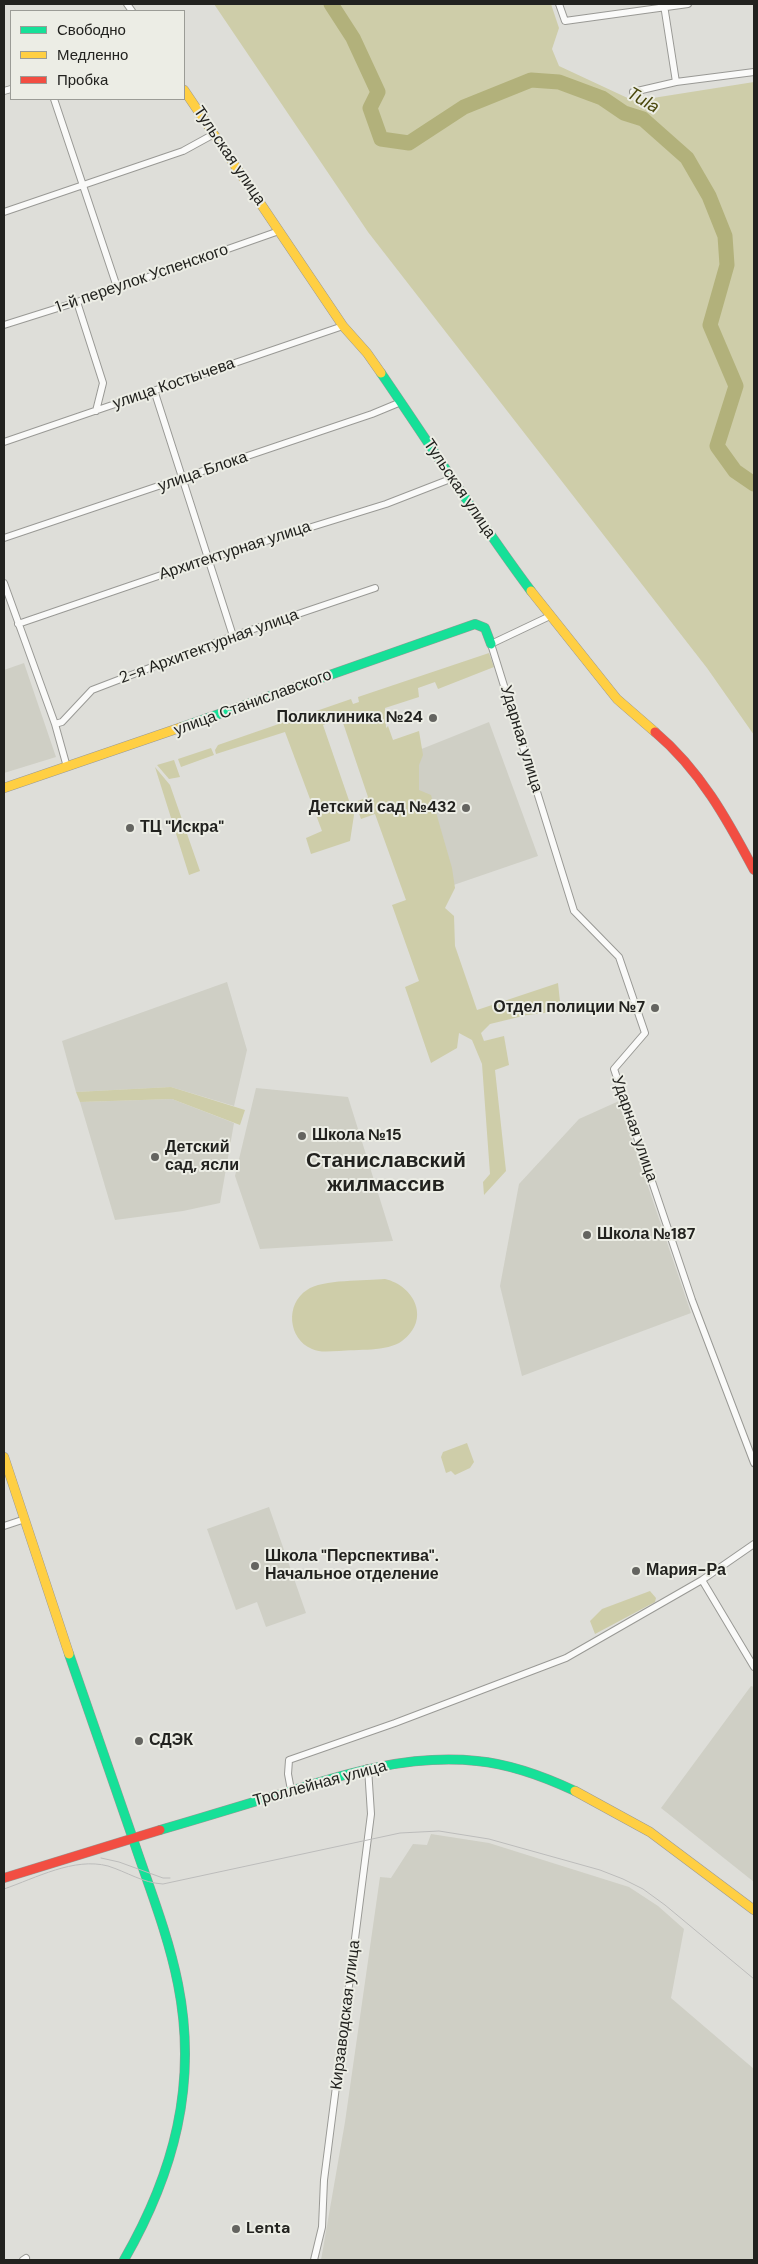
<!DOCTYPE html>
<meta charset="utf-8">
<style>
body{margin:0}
#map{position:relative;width:758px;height:2264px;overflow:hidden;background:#deded9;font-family:"DM Sans",sans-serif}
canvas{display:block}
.frame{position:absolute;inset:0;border:5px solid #22221f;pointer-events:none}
.legend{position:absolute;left:10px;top:10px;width:175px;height:90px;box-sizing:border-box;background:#ecede5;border:1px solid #9b9c96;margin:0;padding:6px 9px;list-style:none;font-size:15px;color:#22221f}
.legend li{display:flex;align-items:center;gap:10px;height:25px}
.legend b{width:25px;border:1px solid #9b9c96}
</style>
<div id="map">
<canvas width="758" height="2264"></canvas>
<div class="frame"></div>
<ul class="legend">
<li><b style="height:6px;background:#16e098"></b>Свободно</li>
<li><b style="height:6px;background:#ffcf43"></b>Медленно</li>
<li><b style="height:6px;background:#f24e42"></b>Пробка</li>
</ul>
</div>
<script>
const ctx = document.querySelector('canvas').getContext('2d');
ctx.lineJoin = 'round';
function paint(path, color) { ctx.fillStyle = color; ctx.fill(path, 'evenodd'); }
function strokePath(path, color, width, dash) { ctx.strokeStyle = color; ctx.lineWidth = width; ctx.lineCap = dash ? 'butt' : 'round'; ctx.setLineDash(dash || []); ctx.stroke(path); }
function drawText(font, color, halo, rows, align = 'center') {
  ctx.font = font + ' "DM Sans",sans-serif'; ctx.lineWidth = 4; ctx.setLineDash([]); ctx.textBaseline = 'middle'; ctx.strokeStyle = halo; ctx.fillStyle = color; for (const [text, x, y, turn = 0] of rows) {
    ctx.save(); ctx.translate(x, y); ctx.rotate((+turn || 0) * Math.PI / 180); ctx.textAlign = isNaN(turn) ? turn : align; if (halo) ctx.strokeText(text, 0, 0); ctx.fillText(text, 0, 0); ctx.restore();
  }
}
paint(new Path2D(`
 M24 663 56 757 4 773V670Z
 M489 722 538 856 439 890 394 760Z
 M227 982 247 1050 234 1106 171 1087 76 1092 62 1041Z
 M256 1088 348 1097 393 1241 260 1249 235 1176Z
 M172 1099 234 1123 220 1203 183 1211 115 1220 80 1102Z
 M619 1101 691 1313 522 1376 500 1286 519 1184 579 1119Z
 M269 1507 306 1613 266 1627 257 1602 236 1610 207 1529Z
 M751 1686 754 1687V1882L661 1808Z
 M431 1834 489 1843 629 1887 658 1906 684 1929 671 1998 754 2069V2260H321L345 2122 380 1877 391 1878 413 1844 427 1845Z`), '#cfcfc5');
paint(new Path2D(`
 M214 4H551L559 28 552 49 559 66 634 101 754 82V735L707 668 368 232Z
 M489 653 494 667 438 689 435 682 418 688 419 697 385 708 386 728 388 726 393 740 419 731 423 755 419 765V790L431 795 452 868 455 888 445 908 454 916 455 946 477 1010 558 983 561 1011 527 1015 490 1024 481 1033 484 1041 504 1036 509 1065 495 1070 506 1171 484 1195 483 1182 490 1174 482 1064 472 1040 459 1033 457 1048 431 1063 405 987 419 981 392 905 406 900 375 814 361 819 355 802 368 797 341 717 323 725 354 815 350 841 311 854 306 838 322 831 285 732 216 754 215 750 218 745 351 699 353 704 359 702 358 697Z
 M211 748 214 755 181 767 178 759Z
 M174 760 180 777 169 779 157 765Z
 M155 767 170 785 200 871 189 875Z
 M171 1087 245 1110 240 1125 172 1099 80 1102 76 1092Z
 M385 1279C415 1286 431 1320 402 1341 387 1352 357 1349 339 1351 330 1351 321 1353 312 1349 288 1339 285 1304 307 1290 322 1279 366 1281 385 1279Z
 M467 1443 474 1462 470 1468 455 1475 451 1471 446 1473 441 1457 443 1452Z
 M650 1591 656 1598 655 1602 595 1634 590 1621 602 1609Z`), '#cecda9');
strokePath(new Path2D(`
 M331 4 353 38 378 92 370 108 381 139 409 143 464 107 531 80 559 82 602 98 624 113 643 119 687 158 709 196 725 236 727 265 710 325 736 386 717 446 735 471 754 484`), '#b2b17b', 15);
const street = new Path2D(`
 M127 4 132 11
 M559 4 565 21 688 4
 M664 5 676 82
 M4 91 11 89
 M633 92 676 82 754 72
 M54 99 117 287
 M4 212 183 151 214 134
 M77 302 103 383 96 411
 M4 325 77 302 279 231
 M154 390 233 636
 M4 442 343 326
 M4 538 372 414 401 402
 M4 583 55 724 67 767
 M550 616 491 644 574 911 619 957 645 1033 614 1069 692 1300 754 1463
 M18 624 208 559 386 504 453 478
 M55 724 62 722 92 690 233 636 375 588
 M4 1526 25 1519
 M702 1580 754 1667
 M291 1790 288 1774 289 1760 395 1723 566 1658 702 1580 754 1544
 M23 2260 26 2258
 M314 2260 322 2227 324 2180 371 1814 368 1768`);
const fast = new Path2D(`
 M381 373C431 446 478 520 531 591
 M182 727 475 624 485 628 491 644
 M69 1654 133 1839
 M160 1830C202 1818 243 1805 284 1793 347 1773 410 1754 477 1761 510 1764 545 1777 575 1791
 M124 2260C174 2173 198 2084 178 1984 168 1934 149 1887 133 1839`);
const slow = new Path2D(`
 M184 90 343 326 367 353 381 373
 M531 591 617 699 655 732
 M4 788 182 727
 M4 1457 69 1654
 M575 1791 650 1832 754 1910`);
const jam = new Path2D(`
 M655 732C700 770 727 819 754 870
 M4 1878 160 1830`);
strokePath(street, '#999995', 8);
strokePath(fast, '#999995', 10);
strokePath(slow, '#999995', 10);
strokePath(jam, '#999995', 10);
strokePath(street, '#fafaf9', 6);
strokePath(fast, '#16e098', 9);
strokePath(slow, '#ffcf43', 9);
strokePath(jam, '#f24e42', 9);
strokePath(new Path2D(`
 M101 1858 119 1862 163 1878H170
 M4 1889C36 1878 74 1857 108 1866 127 1872 143 1883 163 1884L400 1833 439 1831 489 1839 600 1870 623 1879 643 1889 665 1905 754 1979`), '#bcbcbb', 1);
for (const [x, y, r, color] of [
 [433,718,5,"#646460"],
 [466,808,5,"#646460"],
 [130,828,5,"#646460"],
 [655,1008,5,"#646460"],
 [302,1136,5,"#646460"],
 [155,1157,5,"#646460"],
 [587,1235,5,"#646460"],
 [255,1566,5,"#646460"],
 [636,1571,5,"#646460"],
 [139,1741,5,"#646460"],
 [236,2229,5,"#646460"]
]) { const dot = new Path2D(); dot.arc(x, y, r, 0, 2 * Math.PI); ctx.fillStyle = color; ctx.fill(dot); strokePath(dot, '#ecede5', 2); }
drawText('16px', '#22221f', '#ecede5', [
 ["Тульская улица",229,156,56],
 ["1-й переулок Успенского",142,279,-19],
 ["улица Костычева",174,384,-19],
 ["улица Блока",203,472,-19],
 ["Тульская улица",459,489,56],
 ["Архитектурная улица",235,551,-18],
 ["2-я Архитектурная улица",209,647,-20],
 ["улица Станиславского",253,703,-20],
 ["Ударная улица",521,739,73],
 ["Ударная улица",634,1129,71],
 ["Троллейная улица",320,1784,-15],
 ["Кирзаводская улица",346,2015,-83]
]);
drawText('bold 16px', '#22221f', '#ecede5', [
 ["Поликлиника №24",423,718,"right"],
 ["Детский сад №432",456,808,"right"],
 ["ТЦ \"Искра\"",140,828],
 ["Отдел полиции №7",645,1008,"right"],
 ["Школа №15",312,1136],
 ["Детский",165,1148],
 ["сад, ясли",165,1166],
 ["Школа №187",597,1235],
 ["Школа \"Перспектива\".",265,1557],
 ["Начальное отделение",265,1575],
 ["Мария-Ра",646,1571],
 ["СДЭК",149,1741],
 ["Lenta",246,2229]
], 'left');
drawText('italic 18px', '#49470c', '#ecede5', [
 ["Tula",643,101,30]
]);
drawText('bold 21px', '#22221f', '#ecede5', [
 ["Станиславский",386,1161],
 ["жилмассив",386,1185]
]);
</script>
